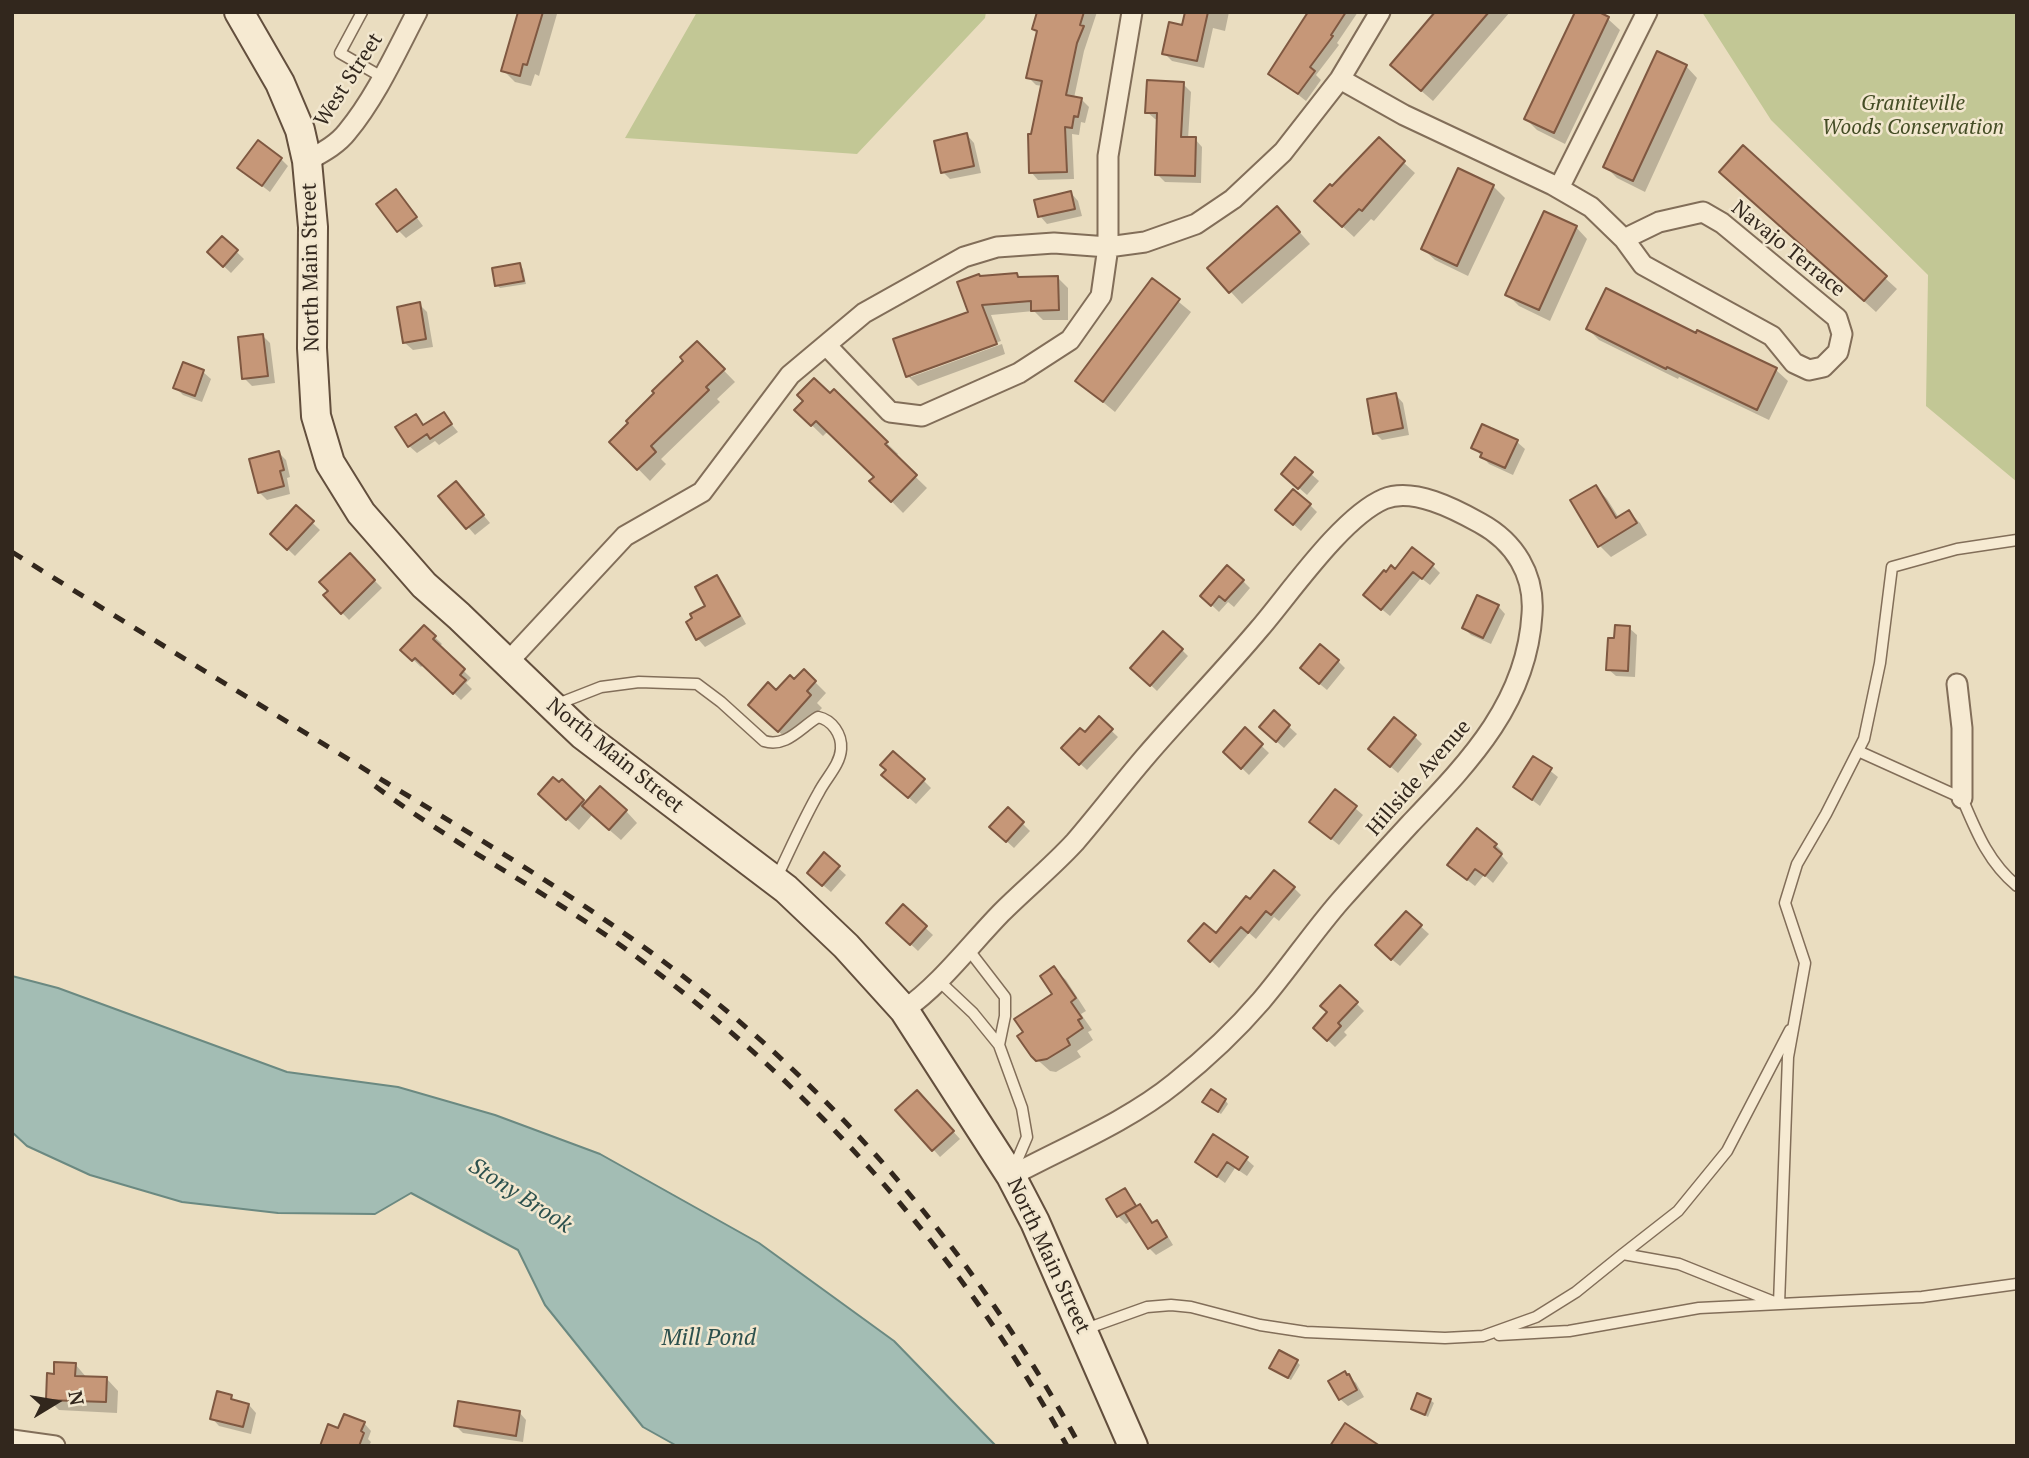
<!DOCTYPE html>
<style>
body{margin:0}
#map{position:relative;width:2029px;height:1458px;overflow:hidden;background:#eaddc0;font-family:"PT Serif",serif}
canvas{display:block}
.frame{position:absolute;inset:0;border:14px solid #32271d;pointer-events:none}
.north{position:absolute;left:21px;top:1367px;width:70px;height:70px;-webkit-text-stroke:5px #f2e7cf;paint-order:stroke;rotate:79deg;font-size:19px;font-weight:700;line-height:28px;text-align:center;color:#32271d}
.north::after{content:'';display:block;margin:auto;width:24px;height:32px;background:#32271d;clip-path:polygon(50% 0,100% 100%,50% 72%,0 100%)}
</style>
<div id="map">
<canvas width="2029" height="1458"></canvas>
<div class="frame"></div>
<div class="north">N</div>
</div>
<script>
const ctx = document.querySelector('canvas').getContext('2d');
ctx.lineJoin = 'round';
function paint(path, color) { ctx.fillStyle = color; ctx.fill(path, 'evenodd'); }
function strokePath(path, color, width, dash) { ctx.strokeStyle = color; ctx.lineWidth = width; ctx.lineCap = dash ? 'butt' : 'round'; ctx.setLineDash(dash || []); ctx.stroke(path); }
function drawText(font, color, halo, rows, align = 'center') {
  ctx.font = font + ' "PT Serif",serif'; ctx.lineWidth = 5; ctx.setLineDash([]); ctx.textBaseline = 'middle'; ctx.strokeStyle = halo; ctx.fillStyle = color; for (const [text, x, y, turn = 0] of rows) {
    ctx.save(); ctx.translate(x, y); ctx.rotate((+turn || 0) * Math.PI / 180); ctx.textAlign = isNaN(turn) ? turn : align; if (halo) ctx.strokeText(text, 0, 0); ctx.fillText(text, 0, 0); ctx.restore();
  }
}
paint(new Path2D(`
 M697 12H986L985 18 857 154 625 138Z
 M1702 12H2017V482L1926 406 1928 275 1771 120Z`), '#c2c795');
const water = new Path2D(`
 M12 976 58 988 287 1072 398 1087 495 1115 600 1154 759 1243 894 1341 996 1446H677L643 1427 545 1305 518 1250 411 1193 375 1214 278 1213 182 1202 90 1175 27 1146 12 1132Z`);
paint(water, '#a3bdb4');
strokePath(water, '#6b8981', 2);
paint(new Path2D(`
 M525 12H555L557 14 539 76 535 74 531 86 515 82 503 70Z
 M1050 12H1097L1084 51 1074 98 1081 99 1089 107 1085 123 1081 122 1079 135 1072 134 1074 179 1038 180 1031 172 1033 136 1042 86 1036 85 1028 77 1038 33 1034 29Z
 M1187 12H1229L1225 31 1213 28 1204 68 1172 61 1164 53 1183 27Z
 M1311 12H1358L1337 43 1339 45 1316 75 1321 80 1306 101 1271 73Z
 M1438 12H1510L1433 101 1404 76Z
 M1595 12 1608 19 1620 30 1565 144 1537 130 1526 119Z
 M1686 66 1697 78 1645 192 1617 178 1606 167Z
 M1183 84 1191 92 1188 139H1195L1202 147 1201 183 1165 182 1157 174 1158 120 1155 119 1147 112Z
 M967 135 974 143 981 173 950 179 943 172Z
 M1743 148 1897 289 1876 312 1733 183Z
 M281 159 288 166 270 192 239 168Z
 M1403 162 1415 173 1374 221 1371 219 1354 237 1328 213 1332 188Z
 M1493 186 1505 198 1468 276 1435 260 1423 249Z
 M1071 193 1078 201 1082 216 1047 224 1040 216Z
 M403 199 423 226 406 238 399 231Z
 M1289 220 1310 244 1242 304 1209 268Z
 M1576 227 1587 239 1550 321 1519 306 1508 295Z
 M222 238 244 259 231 273 209 252Z
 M520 265 523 269 526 284 500 288 497 285Z
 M1017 274 1021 279 1058 278 1068 288V320H1043L1034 311 991 315 1001 341 911 373V377L1002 344 1005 354 918 386 908 376 971 313 980 277Z
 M1152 280 1191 312 1115 412 1077 381Z
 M419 304 427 312 433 347 413 350 405 343Z
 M1588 329 1697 335 1698 332 1776 370 1788 381 1769 420 1679 377 1678 379 1599 340Z
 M263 336 270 343 275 383 252 386 244 378Z
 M697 343 735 382 717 399 720 402 661 459 666 464 650 481 612 442 686 361Z
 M203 372 211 379 202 402 183 395 175 387Z
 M834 392 898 454 895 457 927 488 903 513 872 481 876 477 828 431 823 436 796 410 830 396Z
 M1396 395 1403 403 1409 435 1382 440 1375 433Z
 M443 414 458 432 439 445 435 441 417 453 409 446 416 416 425 426Z
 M1483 426 1517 442 1525 449 1513 475 1489 464 1473 447Z
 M279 453 286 460 290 477 287 478 290 494 267 500 259 492Z
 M1311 474 1319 481 1307 495 1291 481Z
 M1596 487 1607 499 1619 518 1629 512 1640 523 1647 535 1611 557 1599 545Z
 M463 491 490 523 475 535 441 496Z
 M1310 505 1317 512 1301 531 1285 517Z
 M297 508 320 530 295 556 272 534Z
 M349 555 382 588 349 620 325 595 330 591Z
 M1432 565 1440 573 1430 585 1421 578 1390 616 1373 602 1396 571Z
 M716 577 724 585 746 624 705 647 698 639 688 622 707 607Z
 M1243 581 1250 588 1234 607 1228 602 1219 612 1202 596Z
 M1498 606 1505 614 1491 644 1471 635 1464 628Z
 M424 627 442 644 439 647 471 678 466 683 472 689 461 700 424 664 421 667 403 650Z
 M1629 628 1637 635 1635 677 1616 676 1608 669 1616 640Z
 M1182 650 1188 656 1157 691 1133 668Z
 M1338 661 1345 668 1327 690 1309 675Z
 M804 671 826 693 817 703 822 708 790 742 762 716 777 692 795 682Z
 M1274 713 1297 734 1284 748 1269 735Z
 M1099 719 1118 737 1087 770 1063 748 1085 735Z
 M1245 730 1269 753 1249 775 1225 752Z
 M1414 736 1422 744 1398 773 1378 756Z
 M1534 758 1558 777 1540 806 1515 787Z
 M888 770 923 780 931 788 916 804 891 782Z
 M562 782 586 804 626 811 637 823 621 840 592 815 579 830 552 806Z
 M1335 791 1363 815 1339 845 1319 829Z
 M1008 809 1030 831 1014 848 991 827Z
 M1496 845 1503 852 1501 855 1508 863 1493 883 1484 875 1475 886 1457 872Z
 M824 855 846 875 831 892 817 880Z
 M1294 888 1301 895 1279 921 1274 917 1256 939 1249 933 1219 968 1191 941 1216 936 1250 902Z
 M903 907 933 935 918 951 888 923Z
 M1406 913 1429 934 1400 966 1384 953Z
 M1054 969 1066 980 1086 1011 1081 1014 1092 1030 1088 1032 1093 1040 1077 1051 1081 1057 1056 1072 1050 1071 1032 1055 1025 1032 1054 994Z
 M1340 987 1364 1011 1344 1032 1347 1035 1335 1047 1315 1028 1329 1012Z
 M924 1099 960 1139 940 1157 933 1149Z
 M1225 1100 1228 1104 1221 1114 1208 1105Z
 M1246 1159 1254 1166 1247 1176 1235 1168 1225 1183 1197 1162Z
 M1125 1190 1138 1207 1147 1214 1154 1224 1157 1223 1164 1230 1173 1245 1156 1255 1149 1248 1132 1220 1126 1224 1118 1216Z
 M1297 1362 1300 1365 1291 1380 1274 1371Z
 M75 1364 87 1378 107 1379 118 1391 117 1413 59 1410 48 1399 56 1375Z
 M1348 1376 1356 1383 1364 1397 1348 1406 1340 1399Z
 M231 1397 236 1402 249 1405 256 1413 251 1434 219 1426 212 1418Z
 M1430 1400 1434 1403 1428 1417 1413 1408Z
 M519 1412 526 1420 523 1442 463 1433 456 1426Z
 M364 1423 371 1431 368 1439 371 1442 369 1446H322L339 1430Z`), '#0003');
const building = new Path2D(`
 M518 12H543L527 65 523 64 520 76 501 71Z
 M1037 12H1084L1080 25 1084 26 1077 43 1066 95 1082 98 1078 117 1074 116 1072 128 1065 127 1067 172 1029 173 1028 134H1031L1042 81 1026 78 1037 31 1032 29Z
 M1185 12H1208L1197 61 1162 54 1169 22 1182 25Z
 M1308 12H1346L1331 35 1333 36 1310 67 1315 71 1298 94 1268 74Z
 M1435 12H1489L1421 91 1390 65Z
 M1575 12H1599L1609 17 1554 133 1524 119Z
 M1657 51 1687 65 1633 181 1603 167Z
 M1147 80 1184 82 1181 137H1196L1195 176 1155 175 1157 113H1145Z
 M967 133 974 166 941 173 934 141Z
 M1379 137 1405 161 1362 211 1359 209 1342 227 1314 201 1330 184 1332 186Z
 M258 140 282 158 262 186 237 168Z
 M1743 145 1887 276 1864 301 1719 172Z
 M1458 168 1494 185 1457 266 1421 249Z
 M396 189 417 217 397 232 376 204Z
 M1071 191 1075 209 1038 217 1034 200Z
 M1277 206 1300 232 1229 293 1207 268Z
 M1544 211 1577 226 1539 310 1505 295Z
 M222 236 238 250 223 267 207 252Z
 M520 263 524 281 495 286 492 268Z
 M1017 273 1018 277 1058 276 1059 310 1031 311V301L982 305 997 344 906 377 893 339 968 312 957 282 979 274 980 276Z
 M1152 278 1180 299 1103 402 1075 381Z
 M1606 288 1696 333 1697 330 1777 368 1757 410 1667 367 1666 369 1586 329Z
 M420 302 426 339 403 343 397 307Z
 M263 334 268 376 242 379 238 337Z
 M697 341 725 369 706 387 709 390 651 446 656 452 637 470 609 442 628 423 626 421 654 393 652 391 683 361 680 357Z
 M183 362 204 370 195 396 173 388Z
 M814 378 830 393 834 389 888 442 885 444 917 475 891 502 869 481 874 477 816 421 811 426 794 410 803 401 797 395Z
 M1396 393 1403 428 1373 434 1367 399Z
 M444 412 452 424 430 439 427 434 408 447 395 427 416 414 423 425Z
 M1482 424 1518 440 1505 468 1480 457 1482 453 1471 448Z
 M279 451 284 470 280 471 284 486 258 493 249 459Z
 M1295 457 1313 472 1298 489 1281 474Z
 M456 481 484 515 466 529 438 496Z
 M1596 485 1616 518 1629 510 1637 523 1598 547 1570 500Z
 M1293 489 1311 504 1293 525 1275 510Z
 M296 505 314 521 287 550 270 534Z
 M1412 547 1434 564 1422 579 1413 572 1381 610 1363 595 1384 570 1386 572 1391 565 1395 569Z
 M350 553 375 580 341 614 323 595 328 591 319 582Z
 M1227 565 1244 580 1225 601 1219 596 1211 606 1200 596Z
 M717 575 740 616 696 640 686 622 692 618 690 614 705 606 695 587Z
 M1477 595 1499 605 1483 638 1462 628Z
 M424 625 436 636 433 639 465 669 460 675 466 680 453 694 415 658 412 661 400 650Z
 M1615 625 1630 626 1628 671 1606 670 1608 638H1614Z
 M1163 631 1183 649 1150 686 1130 668Z
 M1320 644 1339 660 1319 684 1300 668Z
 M804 669 816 681 807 691 811 695 778 732 748 705 768 682 776 690 790 675 794 679Z
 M1274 710 1290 725 1276 742 1259 727Z
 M1099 716 1113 729 1079 765 1061 748 1080 728 1085 732Z
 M1394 717 1416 735 1390 767 1368 749Z
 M1245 727 1263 744 1241 769 1223 752Z
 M893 751 925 779 908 798 881 775 886 770 880 765Z
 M1533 756 1552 768 1532 800 1513 787Z
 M553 777 559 782 562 779 584 800 566 820 538 794Z
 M600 786 627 810 609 830 582 806Z
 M1335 789 1357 806 1331 839 1309 822Z
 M1008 807 1024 822 1006 842 989 827Z
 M1477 828 1497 844 1494 847 1502 854 1485 876 1475 869 1467 880 1447 865Z
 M824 852 840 866 822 886 807 873Z
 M1274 870 1295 887 1271 915 1266 911 1248 933 1241 927 1210 962 1188 941 1204 923 1216 933 1246 896 1250 899Z
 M903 904 927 926 910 945 886 923Z
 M1406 911 1422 925 1391 960 1375 945Z
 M1054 966 1076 998 1071 1002 1082 1018 1078 1020 1083 1028 1067 1039 1070 1045 1047 1059 1036 1061 1031 1056 1017 1036 1023 1032 1014 1019 1052 994 1040 976Z
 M1340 985 1358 1002 1338 1023 1341 1026 1327 1041 1313 1028 1327 1012 1320 1006Z
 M1211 1089 1226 1099 1218 1112 1202 1102Z
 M917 1090 954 1131 932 1151 895 1110Z
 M1213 1134 1248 1157 1239 1170 1227 1162 1217 1177 1195 1162Z
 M1125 1188 1136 1206 1117 1217 1106 1199Z
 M1140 1204 1152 1223 1157 1220 1167 1237 1148 1249 1125 1213Z
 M1279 1350 1298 1360 1288 1378 1269 1368Z
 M54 1362 76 1363 75 1376 107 1377 106 1402 46 1400 47 1373 54 1374Z
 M1345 1371 1347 1375 1349 1374 1357 1390 1339 1400 1328 1381Z
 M217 1391 232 1395 231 1399 249 1404 243 1427 210 1419Z
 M1417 1393 1431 1399 1425 1415 1411 1409Z
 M458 1401 520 1411 516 1436 454 1426Z
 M344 1414 365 1422 361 1431 364 1433 359 1446H320L328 1424 338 1428Z
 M1345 1423 1380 1446H1330Z`);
paint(building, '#c69778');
strokePath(building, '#7f5841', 2);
const service = new Path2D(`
 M362 12 340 53 382 77
 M555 705 601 687 639 682 697 684 721 702 764 741C786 748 800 728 818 717 832 720 842 734 841 749 840 765 826 778 819 792 803 820 790 850 776 879
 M1858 751 1962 798C1976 831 1988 862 2017 886
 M968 949 1005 997V1016L999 1045
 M938 980 973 1013 999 1045 1022 1108 1027 1137 1012 1172
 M1623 1254 1678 1211 1727 1151 1790 1030
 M1085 1332 1094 1326 1147 1307 1171 1305 1191 1307 1260 1325 1306 1332 1445 1338 1483 1336 1536 1317 1576 1292 1623 1254 1679 1264 1779 1304 1788 1057 1805 963 1785 903 1797 864 1826 814 1864 739 1880 663 1892 567 1957 549 2017 540
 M1499 1335 1569 1331 1699 1308 1922 1297 2017 1284`);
const minor = new Path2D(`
 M1340 79 1404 115 1553 185 1591 207 1624 239 1643 265 1772 336 1794 363 1809 370 1823 367 1838 352 1842 334 1837 318 1722 223 1703 212 1659 222 1624 239
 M307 161C321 153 337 145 347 132 376 97 396 52 417 12
 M1559 188 1647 12
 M826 345 890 412 922 416 1019 373 1070 340 1101 296 1108 247V156L1132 12
 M507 663 625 536 702 492 790 375 864 313 964 257 997 247 1054 243 1108 247 1145 242 1196 224 1233 199 1283 152 1340 79 1380 12
 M1957 684 1962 728V798
 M904 1010C941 984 969 946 1001 913 1025 889 1052 867 1075 842 1099 814 1122 784 1146 756 1183 713 1223 672 1260 628 1290 593 1342 517 1384 499 1413 487 1455 509 1480 523 1515 542 1535 575 1532 614 1527 703 1469 762 1410 824 1387 849 1364 874 1341 900 1313 932 1289 968 1261 1001 1236 1030 1205 1059 1175 1083 1127 1122 1065 1147 1011 1176
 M12 1440 55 1446`);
const secondary = new Path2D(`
 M239 12 280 83 300 130 307 161 313 227 312 348 316 416 330 463 361 513 424 585 459 616 566 719 583 735 786 889 846 946 904 1010 1011 1176 1035 1222 1133 1446`);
strokePath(service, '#826e59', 13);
strokePath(minor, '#826e59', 23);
strokePath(secondary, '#634f3d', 32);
strokePath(service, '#f6ead2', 10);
strokePath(minor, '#f6ead2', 19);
strokePath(secondary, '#f6ead2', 28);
strokePath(new Path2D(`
 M12 552C137 630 262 706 387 783 506 855 627 927 734 1017 875 1136 992 1284 1080 1446
 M375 786C454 845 543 890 623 947 806 1079 958 1248 1067 1446`), '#32271d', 5, [12, 12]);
drawText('21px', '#32271d', '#f2e7cf', [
 ["West Street",349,80,-57],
 ["Navajo Terrace",1788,249,39],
 ["North Main Street",311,267,-91],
 ["North Main Street",615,756,39],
 ["Hillside Avenue",1419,778,-49],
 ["North Main Street",1048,1256,65]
]);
drawText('italic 21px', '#444d25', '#f2e7cf', [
 ["Graniteville",1913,104],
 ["Woods Conservation",1913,128]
]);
drawText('italic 23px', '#2d514e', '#f2e7cf', [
 ["Stony Brook",520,1196,33],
 ["Mill Pond",709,1338]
]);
</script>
